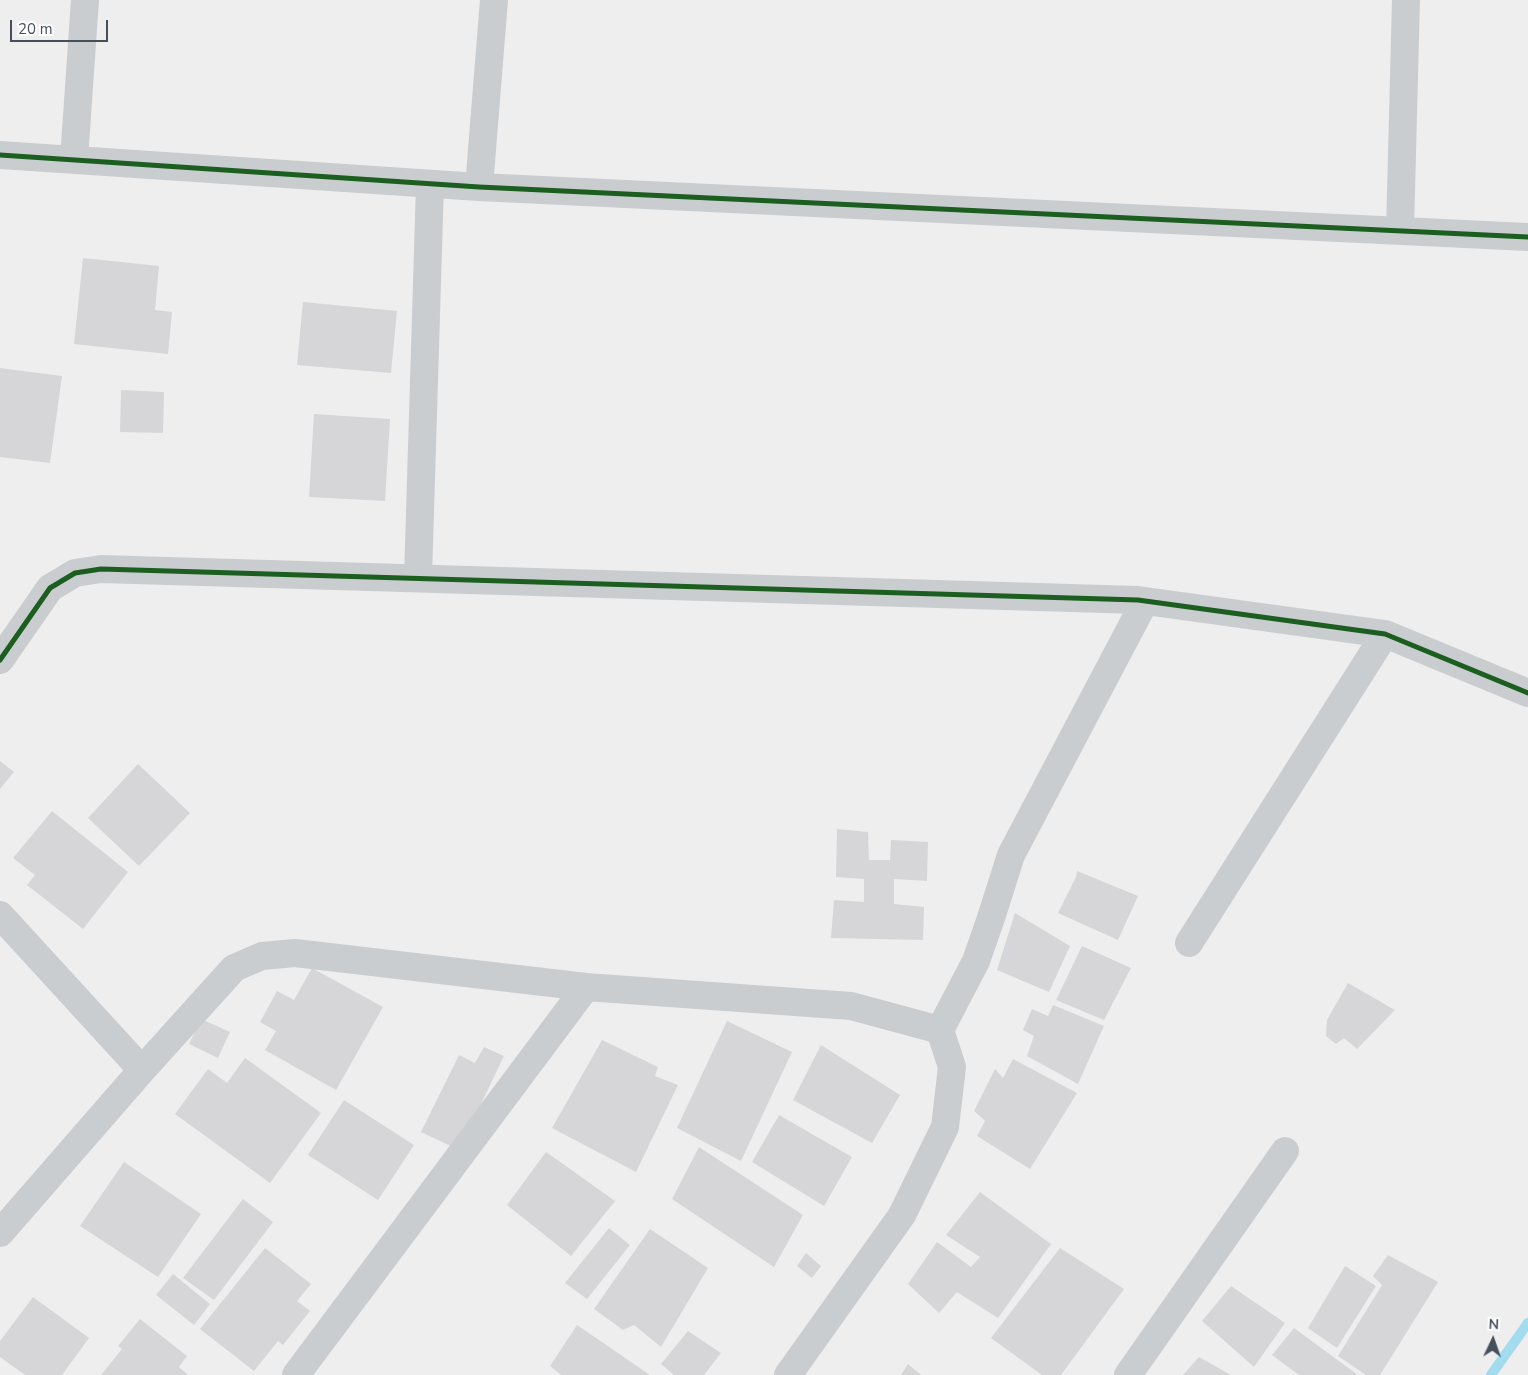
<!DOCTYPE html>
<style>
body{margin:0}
#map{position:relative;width:1528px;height:1375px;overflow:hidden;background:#efeeee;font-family:"Nunito Sans",sans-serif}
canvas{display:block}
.north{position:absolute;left:1468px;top:1315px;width:50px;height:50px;-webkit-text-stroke:4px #fff;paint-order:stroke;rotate:3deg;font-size:14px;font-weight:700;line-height:20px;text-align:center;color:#45505c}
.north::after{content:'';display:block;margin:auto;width:18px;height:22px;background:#45505c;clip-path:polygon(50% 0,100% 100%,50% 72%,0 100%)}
.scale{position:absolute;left:10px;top:20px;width:98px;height:22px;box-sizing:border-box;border:2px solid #45505c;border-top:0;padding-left:6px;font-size:15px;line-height:18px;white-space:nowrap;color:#45505c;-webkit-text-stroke:4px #fff;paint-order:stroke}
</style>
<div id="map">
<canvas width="1528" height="1375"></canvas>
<div class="north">N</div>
<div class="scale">20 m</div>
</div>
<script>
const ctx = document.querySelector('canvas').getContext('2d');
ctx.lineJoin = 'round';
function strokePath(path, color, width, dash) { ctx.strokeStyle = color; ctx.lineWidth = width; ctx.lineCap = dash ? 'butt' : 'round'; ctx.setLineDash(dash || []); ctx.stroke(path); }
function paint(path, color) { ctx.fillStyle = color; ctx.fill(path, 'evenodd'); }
strokePath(new Path2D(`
 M1491 1375 1528 1323`), '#a3dcef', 10);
paint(new Path2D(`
 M83 258 159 266 155 310 172 312 168 354 74 344Z
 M303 302 397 311 391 373 297 365Z
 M0 368 62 376 50 463 0 457Z
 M121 390 164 392 163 433 120 432Z
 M314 414 390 419 385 501 309 497Z
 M0 761 14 772 0 789Z
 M138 764 190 813 139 866 88 818Z
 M52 811 128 872 83 929 27 885 35 875 13 858Z
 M837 829 868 832 869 860H890L891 840 928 842 927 881 894 879V904L924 907 923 940 831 938 834 900 864 902V879L836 877Z
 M1077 871 1138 896 1118 940 1058 913 1076 877Z
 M1015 913 1070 946 1049 992 997 970Z
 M1082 946 1131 968 1104 1020 1056 1000Z
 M312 968 383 1007 336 1090 265 1050 276 1031 260 1022 277 991 294 1000Z
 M1348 983 1395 1010 1357 1049 1344 1038 1336 1044 1326 1036 1327 1020Z
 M1053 1005 1104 1026 1078 1084 1027 1056 1034 1036 1023 1030 1032 1009 1048 1016Z
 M201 1019 230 1032 218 1058 189 1044Z
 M727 1021 792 1052 741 1161 677 1128Z
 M602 1040 658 1067 655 1076 678 1085 636 1172 552 1128Z
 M821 1045 900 1095 872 1143 793 1100Z
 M484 1047 504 1056 459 1150 421 1132 459 1055 475 1063Z
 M245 1058 321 1113 270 1183 175 1114 208 1069 227 1083Z
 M1013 1059 1077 1093 1030 1169 977 1136 985 1121 974 1111 995 1069 1003 1078Z
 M344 1100 414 1145 378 1200 308 1155Z
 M779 1115 852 1157 824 1206 752 1162Z
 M699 1147 803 1215 774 1267 672 1199Z
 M546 1152 615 1201 571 1256 507 1205Z
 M124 1162 201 1214 158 1277 80 1226Z
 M980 1192 1051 1244 998 1318 957 1292 939 1313 908 1284 937 1242 971 1267 980 1257 946 1235Z
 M243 1199 273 1222 214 1300 183 1278Z
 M609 1228 630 1245 587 1299 565 1283Z
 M650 1229 708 1268 661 1347 634 1325 623 1330 594 1309Z
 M265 1248 311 1284 297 1301 310 1311 283 1345 278 1341 254 1371 200 1329Z
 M1060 1248 1124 1289 1061 1375H1042L991 1338Z
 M806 1253 821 1266 812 1278 797 1266Z
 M1388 1255 1438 1282 1380 1375H1366L1338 1356 1382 1285 1373 1276Z
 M1345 1266 1376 1286 1337 1348 1308 1328Z
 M173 1274 210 1304 194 1325 156 1295Z
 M1231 1286 1285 1323 1254 1367 1202 1321Z
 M33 1297 89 1338 62 1375H25L0 1357V1341Z
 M140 1319 187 1356 179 1367 188 1375H101L122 1349 118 1346Z
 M577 1325 650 1375H561L550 1366Z
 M1294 1328 1358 1375H1299L1272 1355Z
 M688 1331 721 1353 704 1375H674L661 1364Z
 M1199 1357 1231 1375H1183Z
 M908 1364 921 1375H901Z`), '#d6d6d8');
strokePath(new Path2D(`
 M0 155 479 187 1528 237
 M74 159 85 0
 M479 187 494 0
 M1400 231 1406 0
 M418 578 430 184
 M0 660 50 588 75 573 101 569 1138 600 1385 634 1528 693
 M0 915 142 1070
 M1189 943 1385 634
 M940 1030 976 961 991 918 1011 855 1145 601
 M0 1233 142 1070 234 968 262 956 295 953 586 987 851 1006 940 1030 952 1067 945 1127 902 1215 788 1375
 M296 1375 586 987
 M1128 1375 1285 1151`), '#cacdd0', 28);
strokePath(new Path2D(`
 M0 155 479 187 1528 237
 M0 660 50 588 75 573 101 569 1138 600 1385 634 1528 693`), '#1b5e20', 5);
</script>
